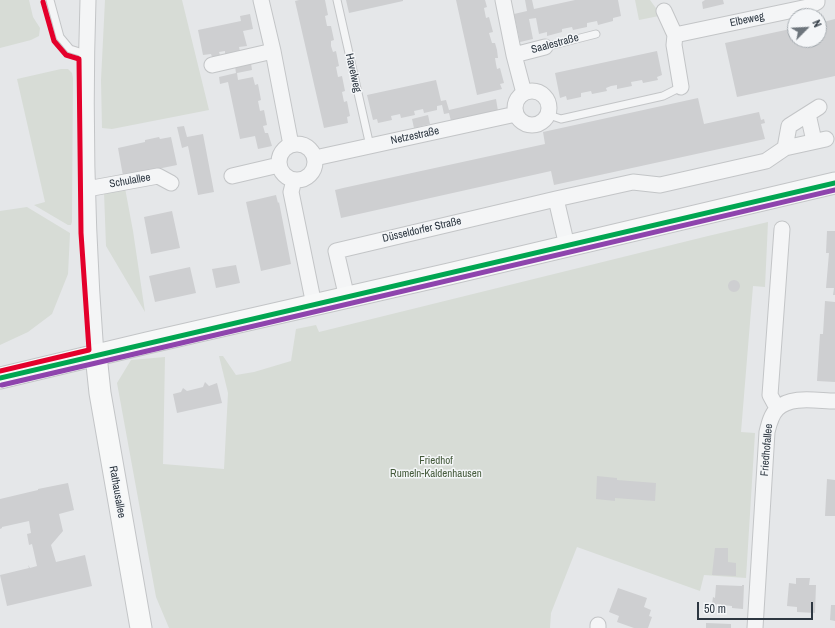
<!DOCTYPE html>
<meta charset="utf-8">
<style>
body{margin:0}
#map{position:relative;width:835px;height:628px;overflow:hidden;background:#e5e7e9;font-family:"Archivo Narrow",sans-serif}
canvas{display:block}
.north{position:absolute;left:787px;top:8px;width:40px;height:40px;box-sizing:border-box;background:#f4f6f8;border:1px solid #a4aaaf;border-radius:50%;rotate:66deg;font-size:11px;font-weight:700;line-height:16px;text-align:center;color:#2d3741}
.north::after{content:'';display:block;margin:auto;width:14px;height:18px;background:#6d757c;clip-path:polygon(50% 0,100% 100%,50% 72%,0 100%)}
.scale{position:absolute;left:697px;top:602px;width:116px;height:18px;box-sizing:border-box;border:2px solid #2d3741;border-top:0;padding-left:5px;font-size:12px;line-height:14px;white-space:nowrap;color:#2d3741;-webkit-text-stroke:3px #f4f6f8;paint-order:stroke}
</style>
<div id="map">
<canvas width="835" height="628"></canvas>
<div class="north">N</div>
<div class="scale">50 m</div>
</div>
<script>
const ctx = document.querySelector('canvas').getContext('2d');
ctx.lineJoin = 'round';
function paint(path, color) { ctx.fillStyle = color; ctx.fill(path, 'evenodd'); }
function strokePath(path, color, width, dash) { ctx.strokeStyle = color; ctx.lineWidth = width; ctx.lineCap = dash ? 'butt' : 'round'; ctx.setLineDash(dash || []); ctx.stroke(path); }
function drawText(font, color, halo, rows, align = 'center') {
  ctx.font = font + ' "Archivo Narrow",sans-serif'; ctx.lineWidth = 3; ctx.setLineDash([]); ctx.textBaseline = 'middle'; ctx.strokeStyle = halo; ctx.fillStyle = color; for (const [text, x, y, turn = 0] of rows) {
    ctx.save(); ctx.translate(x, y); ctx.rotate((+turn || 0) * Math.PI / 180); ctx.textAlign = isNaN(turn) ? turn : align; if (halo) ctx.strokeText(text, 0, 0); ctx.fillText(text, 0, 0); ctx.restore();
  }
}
paint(new Path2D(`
 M0 0H29L33 17 40 28 39 36 31 40 0 48Z
 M105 0H182L209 110 112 129 102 128 101 80Z
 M635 0H650L658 11 659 16 639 20Z
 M61 69H68L72 73 73 78 72 222 71 225H68L34 205 45 202 17 79Z
 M125 188 133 231 145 312 106 246 104 192Z
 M27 207 70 233 68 274 52 314 28 332 0 345V211Z
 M768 222 765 287 753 286 741 432 755 433 746 578 704 575 700 591 577 547 551 613 550 628H169L156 597 117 383 131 360 165 357 163 464 224 469 228 393 219 356H223L236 375 254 372 291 361 296 329 316 325 319 332 708 236Z`), '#d7dcd6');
paint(new Path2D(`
 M299 0H325L328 15 325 16 327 26H331L334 40 331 41V46L333 52 336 51 339 66 336 67 338 77 342 76 345 91 342 92 344 102 347 101 350 116 347 117 348 123 324 128 295 1Z
 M346 0H403V1L349 13Z
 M456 0H485L487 7 484 8 486 18 489 17 493 32 489 33 492 43H495L497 50 498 58H495L496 64 497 69 500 68 504 83 500 84 502 89 477 95Z
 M525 0H532L534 9 575 0H618L621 16 613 18V21L598 25 597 21 587 23V27L573 30 572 27 562 29V32L547 36V32L539 34 536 18 529 19 533 39 520 42 514 14 527 11Z
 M705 0H723L724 4 703 9 702 2Z
 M250 14 253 29 243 31 247 46 239 47 240 51 225 54V51L219 52 220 55 212 57 211 54 203 55 198 30 241 21 240 16Z
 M835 19V76L737 97 725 43 795 28V40H819V23Z
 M657 51 662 75 657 77 658 80 643 83 642 80 631 82 632 86 617 89V85L611 86 606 88 607 91 592 94 591 91 581 93V97L567 100 566 96 560 98 555 73Z
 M251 63 252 70 237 73 238 80 253 77 255 85 258 84 261 100 258 101 260 111 264 110 267 125 263 126 265 133H268L272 146 258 149 255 136 240 139 228 82 220 84 219 77 236 73 235 66Z
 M436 80 441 101 446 100 449 110 496 99 498 111 451 121 449 113 444 114 442 105 437 106V110L424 113 423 109 414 111 415 115 401 118 400 114 391 116 392 120 378 123 377 119 373 120 367 95Z
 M698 98 704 124 759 112 761 120 764 119 765 123 761 124 765 139 554 185 551 171 341 218 335 190 343 188 545 144 543 132Z
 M428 115 430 124 414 128 412 119Z
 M184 126 187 137 203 134 214 192 198 195 188 146 182 148 177 127Z
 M159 137 160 139 171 137 177 165 123 176 118 148 145 142V140Z
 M276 195 278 203 279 202 291 264 261 271 246 202Z
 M172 211 180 248 151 254 144 217Z
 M827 231H835V295H833L834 288H826L829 253H826Z
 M236 265 240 283 216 288 212 269Z
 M190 267 196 293 155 302 149 276Z
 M728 286a6 6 0 1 1 12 0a6 6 0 1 1-12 0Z
 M825 301 835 302V382L817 381 820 334H823Z
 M205 382 209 386 217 383 222 403 177 413 173 394 181 392 183 388 187 391 203 387Z
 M597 476 617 478V480L656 483 655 501 615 498V501L596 499Z
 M827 479 835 480V516H825Z
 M68 483 74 510 59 514 63 531 51 545 56 562 85 555 92 586 7 606 0 575 29 568 28 565 30 568 37 566 32 544 29 545 27 534 31 533 29 521 2 527V528L0 529V499L38 490V489Z
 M715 548H728V562L736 563V576L712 575Z
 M796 578H810L809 585H816L815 613 797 612V607L787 606 789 583 796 584Z
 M716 585 742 586V585H744L743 609 732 608V606L712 604 713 597 715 598Z
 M618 588 647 598 644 607 651 610 649 616 652 617 648 628H634L617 622 619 616 609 612Z
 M831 605H835V621L830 620Z
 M706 623 731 624V628H706Z`), '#cecfd1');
const service = new Path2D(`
 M50 0 60 37 70 49 86 54
 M337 0 370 146
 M545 47 596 34
 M549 115 561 119 663 96 681 87`);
const minor = new Path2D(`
 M88 0C84 119 87 237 96 355
 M261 0 273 51 291 145
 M503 0 514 55 524 93
 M664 11 675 35
 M514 55 545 47
 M212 65 273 51
 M681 87 674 45 675 35 808 7 817 2V0
 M515 108a17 17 0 1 1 34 0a17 17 0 1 1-34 0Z
 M808 114 814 141
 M279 162a18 18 0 1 1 36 0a18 18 0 1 1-36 0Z
 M785 148 789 126 819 107
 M315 158 516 114
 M232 176 279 165
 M294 180 291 192 314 305
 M87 189 158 176 171 183
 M556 199 567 246
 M347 298 336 251 556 199 633 182 660 185 766 161 785 148 826 139
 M777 408 770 395 782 229
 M598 625V628
 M755 628 767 432C769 424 771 415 777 409 790 395 818 401 835 401`);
const secondary = new Path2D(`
 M96 355 100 393 141 628
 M0 378 147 343 449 274 835 183`);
strokePath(service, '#c3c5c7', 9);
strokePath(minor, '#c3c5c7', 17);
strokePath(secondary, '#c3c5c7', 23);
strokePath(service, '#f4f5f6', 7);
strokePath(minor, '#f4f5f6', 15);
strokePath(secondary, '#f7f8f8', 21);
strokePath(new Path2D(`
 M0 378 835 183`), '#00a651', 5);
strokePath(new Path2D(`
 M2 385 835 190`), '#8e44ad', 5);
strokePath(new Path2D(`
 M0 371 89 350 81 233 79 59 66 55 54 41 43 2`), '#e4002b', 5);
drawText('11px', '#2d3741', '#f4f6f8', [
 ["Elbeweg",747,20,-12],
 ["Saalestraße",555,44,-15],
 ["Havelweg",353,73,77],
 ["Netzestraße",415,136,-12],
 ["Schulallee",130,181,-10],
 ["Düsseldorfer Straße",422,230,-13],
 ["Friedhofallee",767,450,-85],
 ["Rathausallee",117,492,80]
]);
drawText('11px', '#455b3c', '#f4f6f8', [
 ["Friedhof",436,461],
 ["Rumeln-Kaldenhausen",436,474]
]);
</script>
